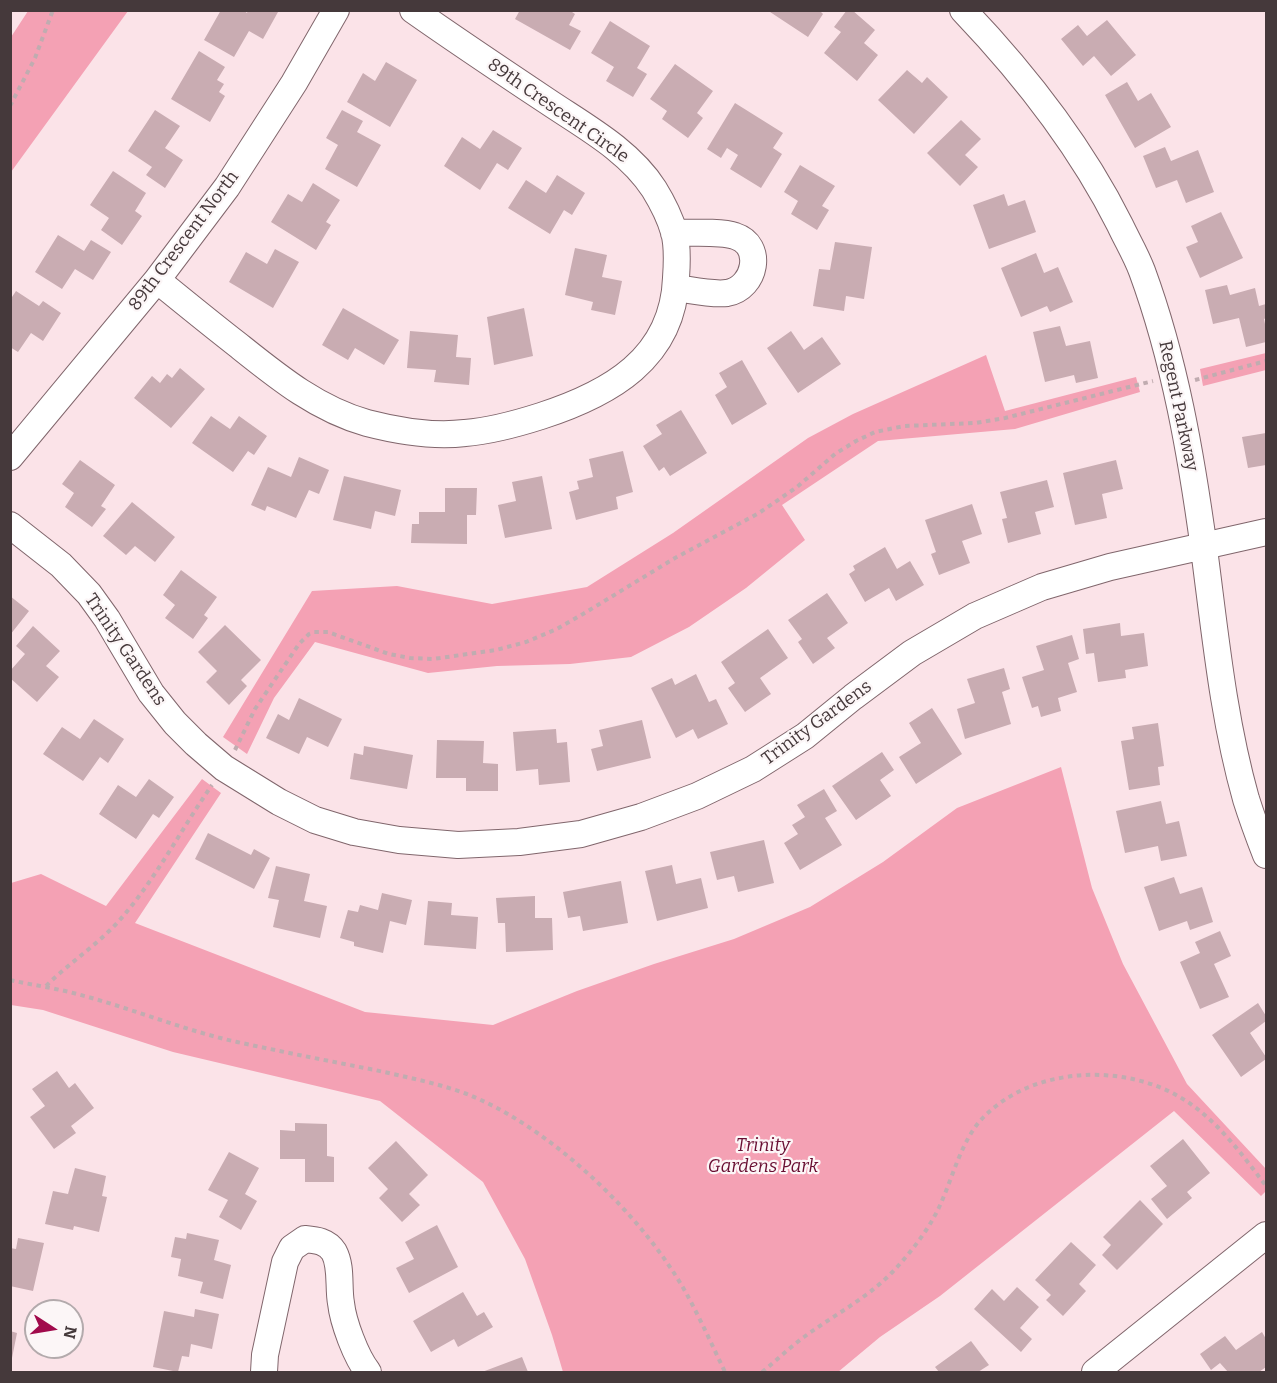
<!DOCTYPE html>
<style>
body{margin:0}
#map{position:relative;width:1277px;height:1383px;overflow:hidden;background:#fbe3e8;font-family:Bitter,serif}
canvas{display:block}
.frame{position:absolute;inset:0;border:12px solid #45393b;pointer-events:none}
.north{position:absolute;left:24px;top:1299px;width:60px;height:60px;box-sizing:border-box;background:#fcf6f7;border:2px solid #b3aaac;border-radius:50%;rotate:102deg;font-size:16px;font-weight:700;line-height:24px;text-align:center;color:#45393b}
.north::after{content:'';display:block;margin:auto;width:21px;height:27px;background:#a10a4c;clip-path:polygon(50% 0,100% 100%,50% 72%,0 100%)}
</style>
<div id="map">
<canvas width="1277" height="1383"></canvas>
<div class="frame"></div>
<div class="north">N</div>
</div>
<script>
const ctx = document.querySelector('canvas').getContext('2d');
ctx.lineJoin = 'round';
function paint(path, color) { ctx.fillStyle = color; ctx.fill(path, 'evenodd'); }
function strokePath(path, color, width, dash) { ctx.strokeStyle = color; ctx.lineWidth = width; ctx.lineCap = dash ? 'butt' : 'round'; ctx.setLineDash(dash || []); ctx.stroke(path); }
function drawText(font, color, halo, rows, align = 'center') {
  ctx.font = font + ' Bitter,serif'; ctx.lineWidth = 4.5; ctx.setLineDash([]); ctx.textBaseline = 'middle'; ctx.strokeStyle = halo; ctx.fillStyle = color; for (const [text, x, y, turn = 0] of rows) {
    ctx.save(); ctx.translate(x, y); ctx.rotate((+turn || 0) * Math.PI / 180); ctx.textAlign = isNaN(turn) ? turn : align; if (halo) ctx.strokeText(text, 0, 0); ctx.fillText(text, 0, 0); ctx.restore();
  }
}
paint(new Path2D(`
 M28 11H128L11 172V37Z
 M1266 353V370L1203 386 1200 369Z
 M986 355 1005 411 1136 377 1140 392 1015 429 878 441 782 505 805 540 746 588 689 627 631 657 570 664 497 666 428 673 315 642 274 698 247 754 223 737 312 591 397 586 492 604 587 587 673 533 808 438 853 414Z
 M1061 767 1092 888 1123 964 1187 1084 1266 1169V1191L1261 1196 1174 1111 940 1296 880 1337 838 1372H563L552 1335 525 1259 483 1182 380 1101 173 1052 43 1010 11 1005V883L41 874 106 906 202 779 221 793 135 923 365 1012 493 1025 577 991 654 964 734 939 810 907 883 862 957 808Z`), '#f4a1b4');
paint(new Path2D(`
 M221 10H243L247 13 248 10H275L278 12 263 39 249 31 234 57 204 40Z
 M520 10H569L575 14 569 25 581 31 570 50 515 19Z
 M767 10H819L823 14 808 37Z
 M847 10H852L875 30 864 43 878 55 857 81 824 53 841 32 834 27Z
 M1107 20 1136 55 1111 76 1094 56 1083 66 1061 39 1078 25 1087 36Z
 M610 21 650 46 637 68 647 74 633 97 606 81 614 67 591 53Z
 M199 51 225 67 217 80 224 84 219 92 225 96 210 122 171 99Z
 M386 62 417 80 390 127 347 102 363 73 375 81Z
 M675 64 713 91 697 113 703 118 688 138 662 119 667 111 650 99Z
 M907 70 922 83 927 77 948 97 914 134 878 100Z
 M1127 82 1138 101 1151 93 1171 127 1135 148 1105 95Z
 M735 103 783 133 773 148 782 154 761 188 730 169 738 155 727 148 721 158 707 149Z
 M155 110 180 126 165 148 183 160 165 188 146 175 152 167 128 151Z
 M342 110 363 121 357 132 381 145 357 187 325 169 338 145 326 138Z
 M961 120 981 139 965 155 978 167 960 186 927 153Z
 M493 130 522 148 508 170 497 163 480 190 444 166 462 137 480 149Z
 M1165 147 1171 161 1198 150 1214 192 1186 203 1177 180 1156 188 1143 156Z
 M800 165 835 186 822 206 829 210 817 230 791 214 798 201 784 192Z
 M113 171 146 193 135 211 142 216 122 245 101 230 109 218 90 205Z
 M557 175 585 193 572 215 564 210 550 234 508 208 526 180 546 193Z
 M313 183 340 200 326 222 331 225 316 250 271 222 288 194 302 202Z
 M1004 194 1008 206 1025 200 1036 232 989 249 973 205Z
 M1221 212 1243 258 1200 278 1186 247 1198 242 1191 226Z
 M58 235 84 251 91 240 111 252 93 280 75 269 62 289 35 272Z
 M835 242 872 247 864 299 846 296 844 311 813 306 819 269 830 270Z
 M575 248 607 255 602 277 622 281 615 315 591 310 593 302 565 295Z
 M275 249 299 262 273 308 229 282 246 252 267 264Z
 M1036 253 1044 273 1058 267 1073 302 1050 312 1047 306 1021 317 1001 268Z
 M1227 285 1230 295 1255 288 1259 306 1266 304V318L1264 319 1266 329V342L1246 347 1239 318 1213 324 1205 290Z
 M16 291 39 306 43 301 61 313 43 341 31 333 18 352 10 347V300Z
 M343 308 399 340 384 365 355 348 348 360 322 345Z
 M524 308 533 356 494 365 487 317Z
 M1060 326 1066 346 1090 341 1098 378 1076 383 1074 375 1045 382 1033 332Z
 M410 331 458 335 456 357 471 358 469 385 434 382 436 370 407 368Z
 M791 331 804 350 822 337 841 364 798 393 767 348Z
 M742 360 767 404 732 425 715 395 727 387 719 373Z
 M180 368 205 389 171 428 134 398 152 376 160 383 167 374 172 378Z
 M681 410 707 453 670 476 664 467 659 471 643 446 662 434 656 425Z
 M211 416 230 429 239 416 267 436 254 455 248 451 233 472 192 443Z
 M1266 433V465L1248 468 1242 437Z
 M623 451 633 492 616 497 618 509 576 520 569 492 579 489 577 481 593 477 589 459Z
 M299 457 329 470 319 494 309 490 296 518 267 506 265 511 251 505 268 467 291 477Z
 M80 460 115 485 101 506 106 509 92 527 65 507 74 493 62 484Z
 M1116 460 1123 489 1102 494 1107 518 1075 525 1063 473Z
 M344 476 401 490 395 516 375 511 371 529 333 520Z
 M542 476 552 529 505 538 498 505 516 501 512 482Z
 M1047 480 1054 507 1035 512 1041 534 1008 543 1002 519 1007 518 1000 492Z
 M445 488H477L476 515H467V544L411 543 412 524H419V512H445Z
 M132 502 175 537 155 562 135 546 126 555 103 536Z
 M972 504 982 534 962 541 970 563 939 575 931 554 936 552 925 520Z
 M885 547 897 569 910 561 924 585 896 601 889 588 865 602 849 574 855 570 853 566Z
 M181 570 217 597 204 615 208 618 193 639 165 618 175 605 163 595Z
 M827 593 848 623 827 638 835 648 813 664 798 642 802 639 788 620Z
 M10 596 29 611 10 635Z
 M1120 623 1121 636 1144 633 1148 666 1125 670 1126 678 1098 682 1094 653 1086 654 1083 629Z
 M225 625 261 660 241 680 247 686 229 705 206 682 217 671 198 652Z
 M33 626 60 651 46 666 59 677 37 702 10 678V671L25 654 16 646Z
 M768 629 788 658 760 678 771 694 745 712 728 688 735 683 721 662Z
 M1072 635 1079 659 1068 663 1077 692 1058 698 1061 711 1041 717 1038 706 1032 708 1022 677 1044 670 1036 646Z
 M1004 668 1010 689 1002 692 1011 724 965 739 957 709 975 703 967 679Z
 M696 674 709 702 716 699 728 724 698 739 693 729 676 738 651 688 672 678 675 685Z
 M299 698 342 719 328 747 307 737 299 754 266 738 278 714 289 720Z
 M932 708 962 754 916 784 899 757 921 743 909 723Z
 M94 719 124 739 108 763 100 757 83 781 43 754 62 727 80 739Z
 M642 720 651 758 597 771 591 749 603 746 599 730Z
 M1158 723 1164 766 1158 767 1160 785 1129 790 1121 741 1134 739 1132 727Z
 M556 729 557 743 567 742 570 782 539 785 538 769 516 771 513 732Z
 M437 740 484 741 483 763 498 764V791H466V778H436Z
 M364 746 413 755 407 789 350 779 354 753 363 755Z
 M882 752 894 770 880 780 891 796 856 820 832 786Z
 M149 779 174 797 159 818 153 814 136 839 99 814 118 785 136 797Z
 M824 789 837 811 825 818 842 845 800 870 784 843 798 834 792 825 805 817 797 805Z
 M1161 801 1166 824 1179 821 1187 856 1161 861 1158 846 1125 853 1116 811Z
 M208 833 251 855 254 849 270 858 254 889 195 859Z
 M764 840 774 883 738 892 734 876 717 880 710 852Z
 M672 865 676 884 701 878 708 908 657 921 645 871Z
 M276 866 310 874 304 901 327 906 320 938 273 927 279 900 268 898Z
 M1174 877 1180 894 1202 887 1213 922 1190 930 1187 921 1159 931 1144 887Z
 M621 881 628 923 583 931 580 916 568 918 563 892Z
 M382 893 412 900 406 925 390 921 383 953 354 946V942L340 938 348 910 358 912 360 905 378 910Z
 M535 896V918H552L553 950 506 952 505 923H498L496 898Z
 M428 901 452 903 451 915 478 917 476 949 424 945Z
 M1220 931 1231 956 1214 964 1229 997 1200 1009 1180 962 1200 953 1195 942Z
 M1258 1003 1266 1016V1021L1250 1033 1266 1057V1059L1241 1077 1212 1035Z
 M57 1071 69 1088 75 1083 94 1108 71 1126 76 1133 54 1149 30 1117 45 1106 32 1089Z
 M295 1123 327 1124V1156L334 1157V1182H305V1159H280V1130L295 1131Z
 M1183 1139 1210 1173 1187 1192 1192 1198 1167 1219 1151 1199 1167 1186 1150 1166Z
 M396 1141 428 1175 409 1194 420 1205 402 1222 379 1198 388 1189 368 1168Z
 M229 1152 259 1168 245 1194 257 1201 241 1230 219 1217 228 1200 208 1190Z
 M75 1168 106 1176 102 1196 107 1197 99 1232 74 1226 73 1230 45 1224 53 1191 68 1194Z
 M1140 1200 1163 1224 1117 1270 1102 1255 1111 1245 1103 1237Z
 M437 1225 458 1267 409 1293 396 1268 414 1259 405 1242Z
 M187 1233 219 1240 214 1260 231 1265 223 1299 200 1293 203 1282 178 1276 181 1259 171 1257 175 1237 186 1239Z
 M18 1238 44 1243 33 1291 10 1286V1248L16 1249Z
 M1071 1242 1096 1265 1079 1284 1086 1291 1063 1316 1046 1300 1051 1295 1035 1280Z
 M1017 1287 1039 1307 1020 1328 1032 1339 1021 1352 974 1309 992 1289 1004 1301Z
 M463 1292 477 1316 484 1312 493 1327 458 1347 454 1339 431 1352 413 1321Z
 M195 1309 219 1314 212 1349 191 1344 189 1357 182 1356 178 1372 153 1367 164 1311 194 1317Z
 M10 1331 17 1333 12 1358H10Z
 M1262 1332 1266 1339V1367L1259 1372H1228L1220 1363 1211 1370 1200 1354 1225 1336 1236 1350Z
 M971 1341 989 1365 978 1372H939L935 1367Z
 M522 1357 528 1372H482Z`), '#c9acb2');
const minor = new Path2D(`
 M963 10C1025 75 1080 145 1120 225 1127 240 1136 255 1142 271 1175 361 1191 454 1204 549 1215 632 1223 718 1246 799 1252 818 1259 837 1266 855
 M674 233C690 233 721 231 735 236 764 245 756 288 727 293 712 295 691 290 676 288
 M157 280C184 302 211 324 238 345 278 377 317 409 367 423 398 431 432 437 465 433 490 431 516 424 541 416 609 394 673 359 676 278 677 264 678 246 674 232 670 218 662 202 654 189 629 150 584 126 547 101 502 71 457 41 413 10
 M10 457 157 280 227 187 294 83 336 10
 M10 525 61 565 89 594 107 619 151 693 175 723 196 744 224 768 279 802 315 820 354 832 399 840 458 845 519 842 581 834 641 817 697 796 753 769 805 736 853 697 912 653 975 616 1042 587 1110 567 1266 532
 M264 1372 265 1355 285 1262 292 1248 305 1239C316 1240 327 1241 334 1252 342 1267 338 1287 341 1303 343 1322 356 1357 368 1372
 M1095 1372 1266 1235`);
strokePath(minor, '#80666c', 28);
strokePath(new Path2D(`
 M10 106 35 58 53 10
 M1195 380 1266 361
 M235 750 255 709 299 644 309 634 314 632H328L389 654 410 658 433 659 496 650 526 642 557 629 583 614 675 558 759 513 797 487 835 454 856 441 875 432 904 426 975 423 1005 418 1153 381
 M10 980C32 985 55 988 77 994 131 1008 183 1030 237 1042 283 1052 329 1061 375 1070 406 1077 437 1083 467 1094 550 1127 641 1214 685 1291 700 1318 712 1345 725 1372
 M46 986C71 961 102 942 124 915 158 875 182 828 212 785
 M762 1372C776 1361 789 1348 804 1337 835 1314 872 1296 898 1266 915 1247 931 1226 941 1203 953 1176 961 1143 980 1121 1027 1068 1118 1062 1178 1096 1215 1117 1241 1153 1266 1186`), '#c0acb0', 4, [4.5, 4.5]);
strokePath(minor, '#fff', 26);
drawText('18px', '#45393b', '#fcf6f7', [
 ["89th Crescent Circle",558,111,35],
 ["89th Crescent North",184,241,-53],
 ["Regent Parkway",1178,406,78],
 ["Trinity Gardens",125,650,56],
 ["Trinity Gardens",817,723,-36]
]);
drawText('italic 18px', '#680d31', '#fcf6f7', [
 ["Trinity",763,1146],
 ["Gardens Park",763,1167]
]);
</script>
